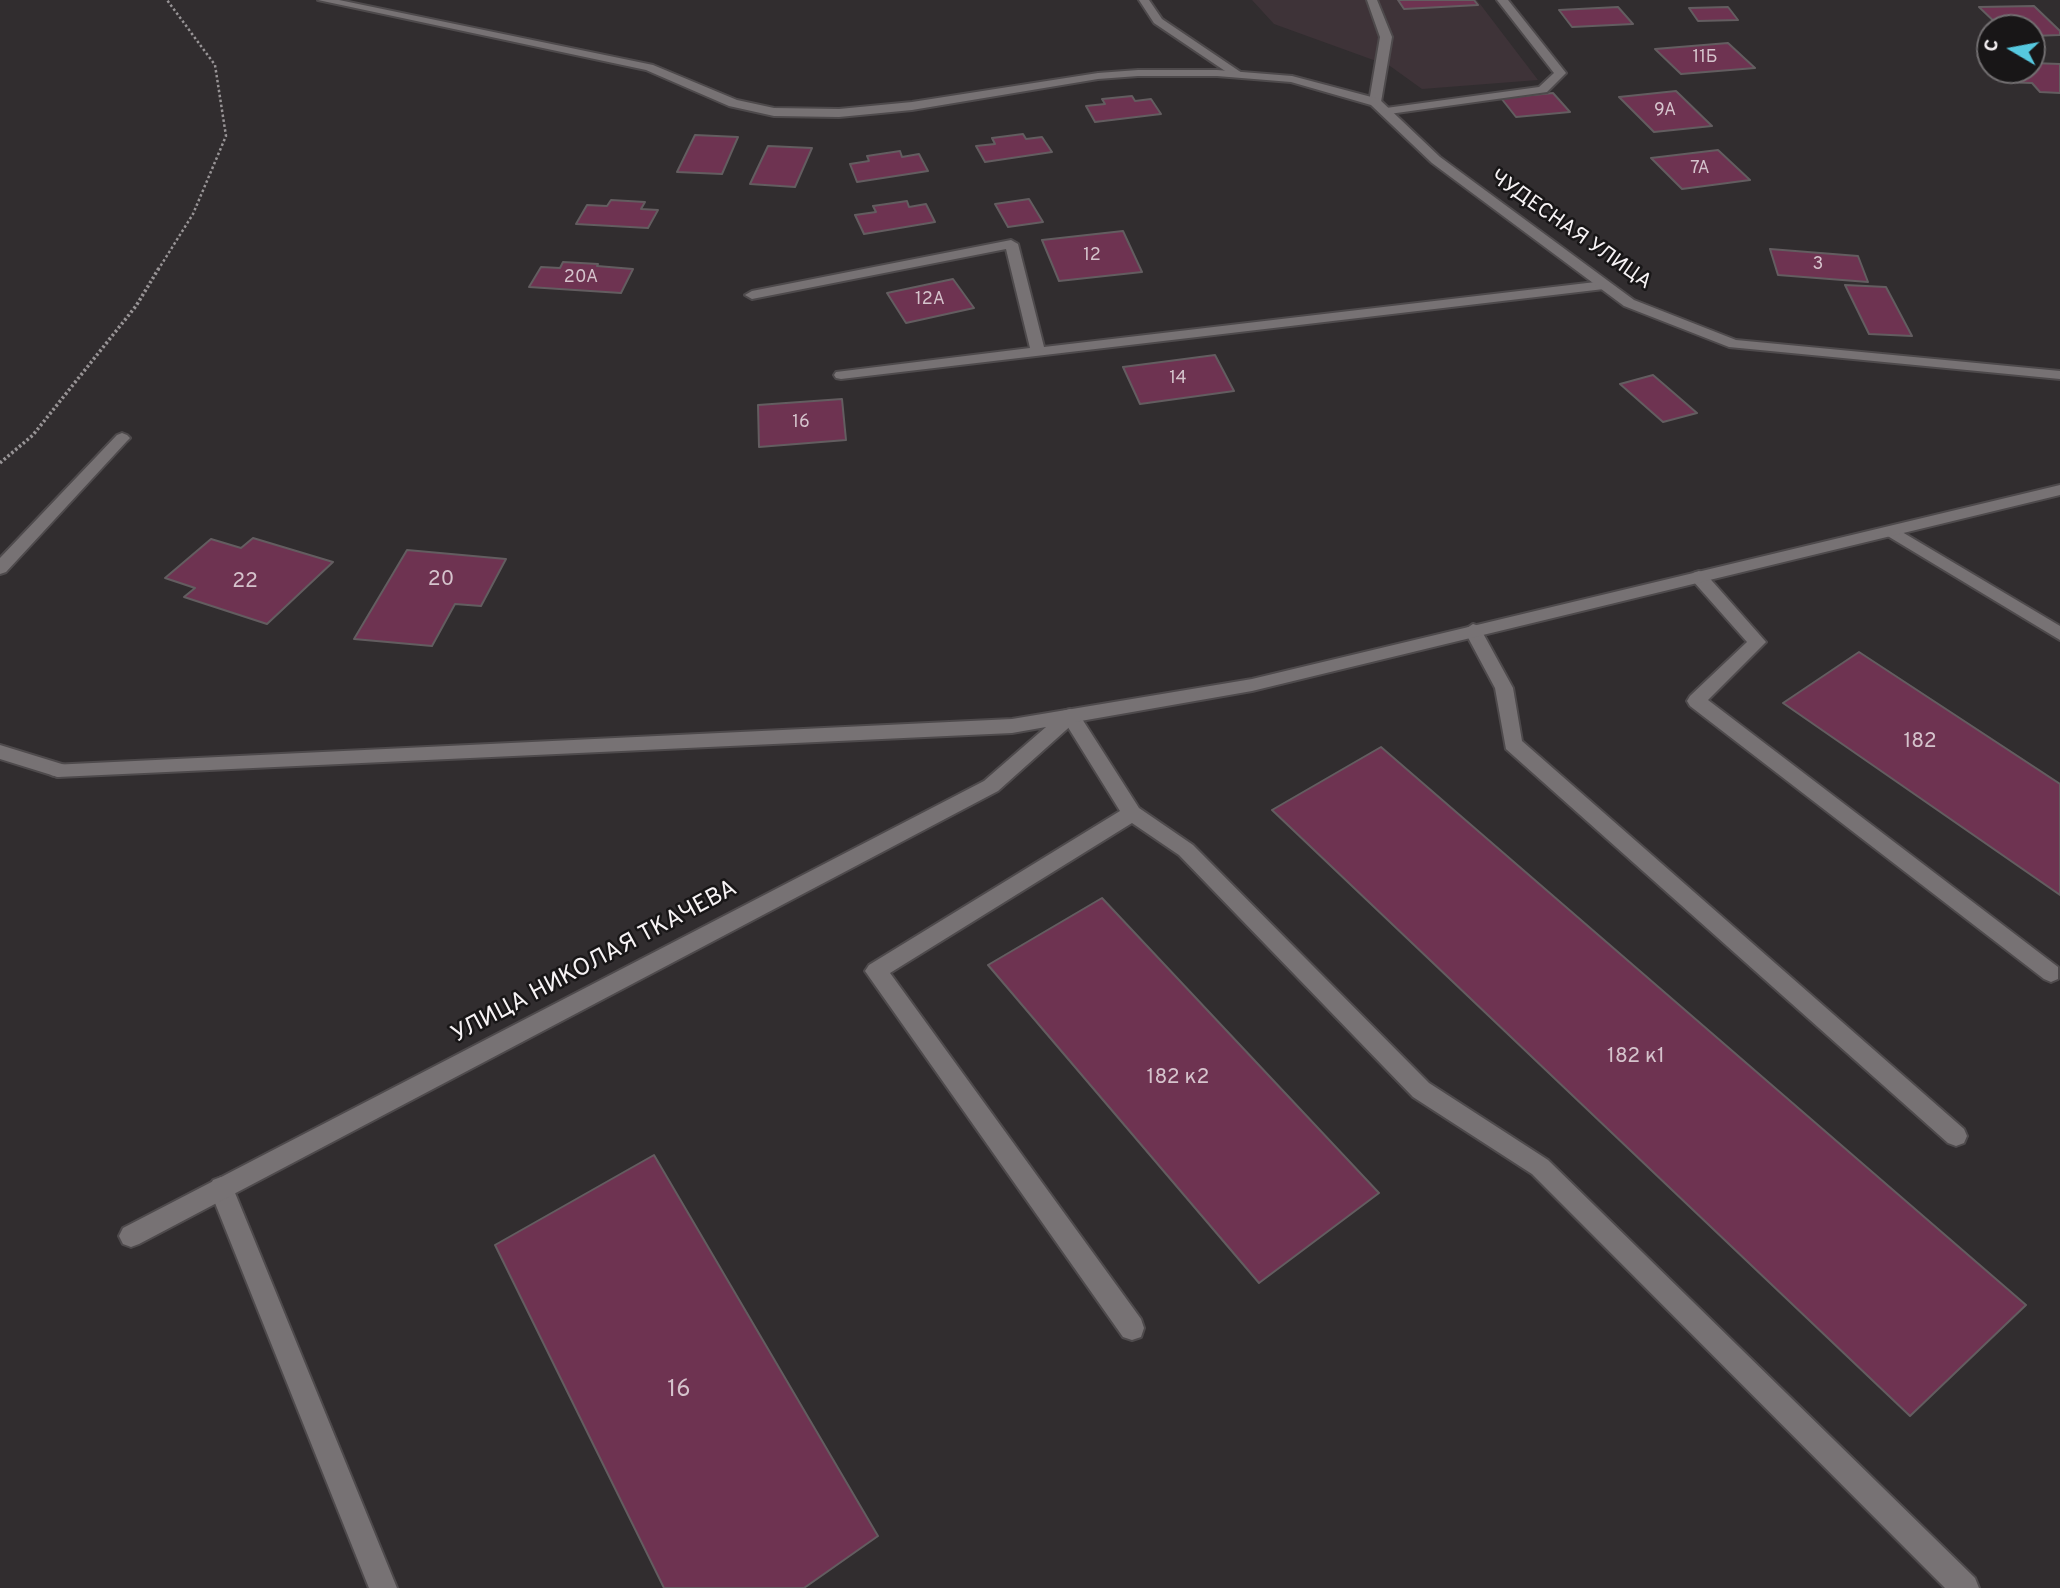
<!DOCTYPE html>
<meta charset="utf-8">
<style>
body{margin:0}
#map{position:relative;width:2060px;height:1588px;overflow:hidden;background:#312d2f;font-family:Overpass,sans-serif}
canvas{display:block}
.north{position:absolute;left:1976px;top:14px;width:70px;height:70px;box-sizing:border-box;background:#181617;border:2px solid #716e70;border-radius:50%;rotate:280deg;font-size:19px;font-weight:700;line-height:28px;text-align:center;color:#f7f3f5}
.north::after{content:'';display:block;margin:auto;width:24px;height:32px;background:#56c9e0;clip-path:polygon(50% 0,100% 100%,50% 72%,0 100%)}
</style>
<div id="map">
<canvas width="2060" height="1588"></canvas>
<div class="north">С</div>
</div>
<script>
const ctx = document.querySelector('canvas').getContext('2d');
ctx.lineJoin = 'round';
function paint(path, color) { ctx.fillStyle = color; ctx.fill(path, 'evenodd'); }
function strokePath(path, color, width, dash) { ctx.strokeStyle = color; ctx.lineWidth = width; ctx.lineCap = dash ? 'butt' : 'round'; ctx.setLineDash(dash || []); ctx.stroke(path); }
function drawText(font, color, halo, rows, align = 'center') {
  ctx.font = font + ' Overpass,sans-serif'; ctx.lineWidth = 5; ctx.setLineDash([]); ctx.textBaseline = 'middle'; ctx.strokeStyle = halo; ctx.fillStyle = color; for (const [text, x, y, turn = 0] of rows) {
    ctx.save(); ctx.translate(x, y); ctx.rotate((+turn || 0) * Math.PI / 180); ctx.textAlign = isNaN(turn) ? turn : align; if (halo) ctx.strokeText(text, 0, 0); ctx.fillText(text, 0, 0); ctx.restore();
  }
}
paint(new Path2D(`
 M1252 0H1477L1538 80 1422 89 1390 66 1274 24Z`), '#3e3338');
const building = new Path2D(`
 M1398 0H1474L1478 5 1404 9Z
 M2034 6 2060 31V35L2032 36V28H2001L1979 7Z
 M1618 7 1633 24 1572 27 1559 10Z
 M1728 7 1738 20 1698 21 1689 8Z
 M1728 43 1755 68 1681 74 1655 49Z
 M2032 63 2060 64V93L2040 92 2032 83 2004 82 1994 70H2032Z
 M1676 91 1712 126 1654 132 1619 97Z
 M1553 93 1570 112 1516 117 1501 98Z
 M1132 96 1135 101 1151 99 1161 114 1095 122 1086 106 1105 104 1102 99Z
 M1023 134 1026 139 1042 137 1052 152 985 162 976 146 995 144 992 138Z
 M695 135 738 137 722 174 677 172Z
 M768 146 812 148 795 187 750 184Z
 M1718 150 1750 180 1682 189 1651 158Z
 M900 151 902 157 919 154 928 171 857 182 850 164 869 161 867 156Z
 M1029 199 1043 222 1008 227 995 204Z
 M611 200 645 202 641 209 658 210 648 228 576 224 587 205 607 206Z
 M907 201 909 207 926 204 935 222 864 234 855 215 876 212 873 206Z
 M1123 231 1142 272 1059 281 1042 240Z
 M1770 249 1858 256 1868 282 1778 275Z
 M563 262 598 264 597 266 633 269 621 293 529 287 541 267 560 268Z
 M953 279 974 308 906 323 887 293Z
 M1845 285 1886 287 1912 336 1869 334Z
 M1215 355 1234 391 1140 404 1123 367Z
 M1653 375 1697 413 1663 422 1620 384Z
 M842 399 846 440 759 447 758 405Z
 M253 538 333 562 267 624 184 597 195 588 165 578 211 539 241 548Z
 M407 550 506 559 481 606 455 604 432 646 354 639Z
 M1859 652 2060 784V895L1783 703Z
 M1381 747 2026 1305 1910 1416 1272 810Z
 M1102 898 1379 1193 1259 1283 988 965Z
 M654 1155 878 1536 804 1588H664L495 1245Z`);
paint(building, '#6e3351');
strokePath(building, '#635d60', 2);
const service = new Path2D(`
 M1139 0H1149L1162 19 1242 73V77H1234L1154 23Z
 M1367 0H1377L1392 37 1381 102 1375 106 1369 102 1380 37Z
 M1497 0H1508L1566 73 1547 92 1382 115 1380 112 1386 108 1539 87 1554 73Z
 M1011 240 1018 244 1044 347 1604 281 1611 285 1604 289 841 379 836 378 834 375 836 372 1030 348 1006 249 752 299 745 295 752 291Z
 M122 433 127 435 130 438 127 441 6 572 0 574V558L117 435Z
 M1892 526 2060 626V640L1886 535 1884 531Z
 M1699 571 1705 573 1766 642 1708 700 2058 967V979L2051 982 2044 979 1690 706 1687 701 1690 696 1747 642 1693 581 1691 577 1693 573Z
 M1473 624 1479 626 1513 688 1522 741 1964 1129 1967 1136 1964 1143 1956 1146 1948 1143 1506 749 1495 688 1464 630Z
 M1070 709 1077 711 1139 808 1193 845 1429 1083 1548 1160 1975 1578 1979 1588H1945L1532 1174 1413 1097 1179 855 1132 823 890 973 1141 1319 1144 1328 1141 1337 1132 1340 1123 1337 865 971 869 965 1120 811 1061 716 1063 711Z
 M0 745 65 765 67 770 65 775 58 777 0 759Z
 M221 1177 229 1180 233 1188 397 1588H369L209 1188 213 1180Z`);
const minor = new Path2D(`
 M318 0H339L653 65 737 100 774 108 839 109 912 102 1098 73 1138 70H1217L1292 76 1379 99 1440 157 1634 300 1736 340 2060 371V379L1729 347 1624 306 1432 163 1371 105 1291 82 1217 76H1138L1098 79 912 110 839 117 774 116 729 106 646 70Z
 M2060 485V495L1252 691 1075 722 998 791 139 1244 131 1247 123 1244 119 1236 123 1228 984 781 1046 727 1012 733 58 777 51 775 49 770 51 765 1012 719 1252 679Z`);
strokePath(service, '#4e4a4c', 4);
strokePath(minor, '#4e4a4c', 4);
strokePath(new Path2D(`
 M158 270 193 214 226 136 215 65 167 0`), '#989496', 2.5, [2.5, 2.5]);
strokePath(new Path2D(`
 M0 463 33 435 136 306 159 268`), '#989496', 3.5, [2.5, 2.5]);
paint(service, '#777274');
paint(minor, '#777274');
drawText('18px', '#d5c3cc', null, [
 ["11Б",1705,58],
 ["9А",1665,111],
 ["7А",1700,169],
 ["12",1092,256],
 ["3",1818,265],
 ["20А",581,278],
 ["12А",930,300],
 ["14",1178,379],
 ["16",801,423]
]);
drawText('21px', '#f7f3f5', '#181617', [
 ["ЧУДЕСНАЯ УЛИЦА",1570,231,35]
]);
drawText('21px', '#d5c3cc', null, [
 ["20",441,581],
 ["22",245,583],
 ["182",1920,743],
 ["182 к1",1636,1058],
 ["182 к2",1178,1079]
]);
drawText('24px', '#f7f3f5', '#181617', [
 ["УЛИЦА НИКОЛАЯ ТКАЧЕВА",595,963,-28]
]);
drawText('24px', '#d5c3cc', null, [
 ["16",679,1391]
]);
</script>
